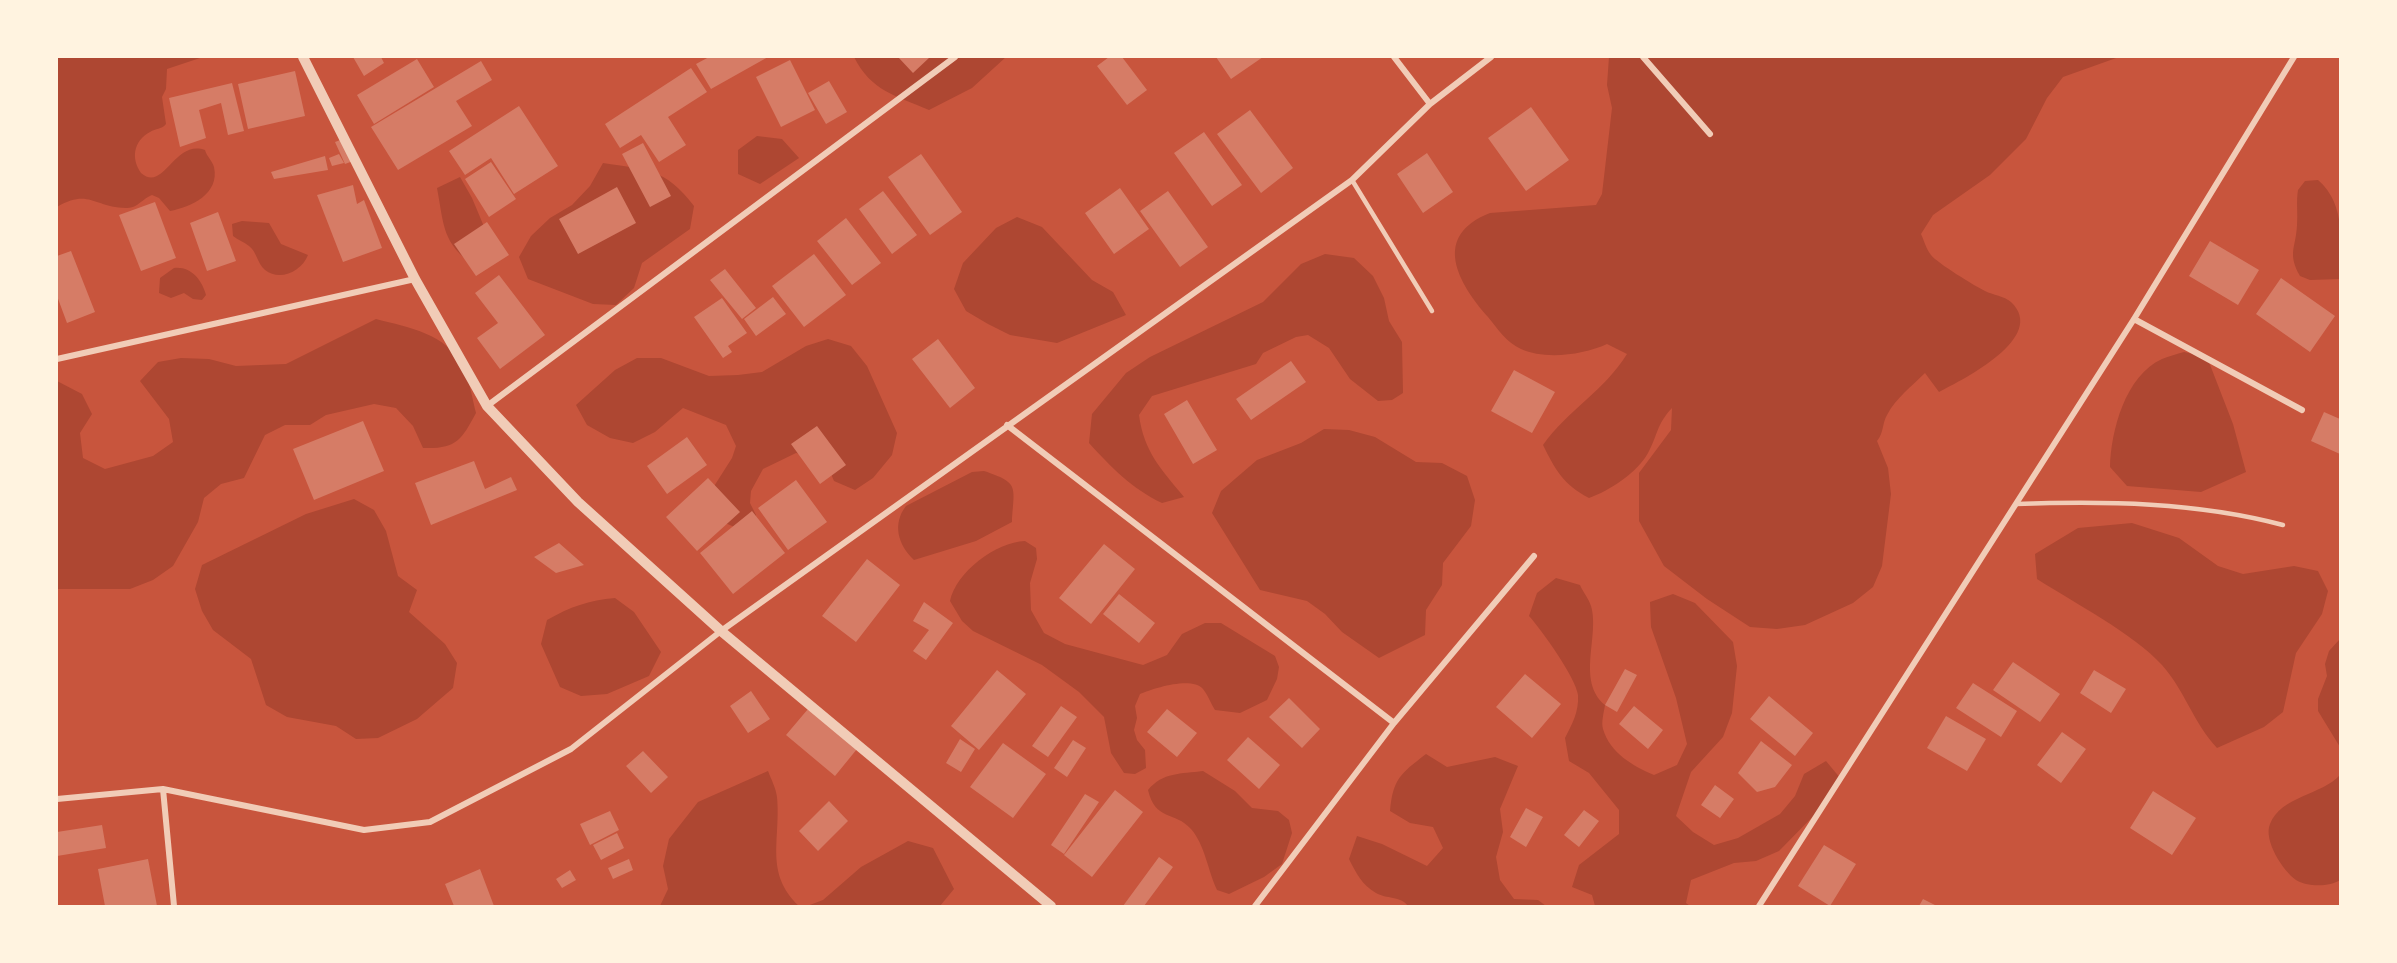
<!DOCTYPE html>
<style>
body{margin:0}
#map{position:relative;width:2397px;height:963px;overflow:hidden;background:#c8553d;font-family:"Alegreya Sans",sans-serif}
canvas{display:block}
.frame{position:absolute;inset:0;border:58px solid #fff3e0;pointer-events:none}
</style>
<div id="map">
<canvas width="2397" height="963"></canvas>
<div class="frame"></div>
</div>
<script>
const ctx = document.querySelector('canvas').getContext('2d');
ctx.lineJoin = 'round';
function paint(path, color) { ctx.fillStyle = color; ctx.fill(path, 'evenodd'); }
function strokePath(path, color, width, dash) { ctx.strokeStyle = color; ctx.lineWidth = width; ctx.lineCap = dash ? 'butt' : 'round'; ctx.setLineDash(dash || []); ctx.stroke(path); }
paint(new Path2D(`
 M57 57H203L167 69 166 89 162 97 166 124C161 130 156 128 150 132 133 141 131 159 141 173 164 193 174 139 205 150 207 157 212 160 214 167 220 194 191 207 170 211L159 198 152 195C143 198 137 209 126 208 95 208 89 188 57 207Z
 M854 57H1006L972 88 929 110C896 96 871 91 854 57Z
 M1609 57H2119L2063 77 2047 98 2026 139 1990 175 1933 215 1921 234C1924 240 1926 249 1931 255 1937 263 1975 286 1985 291 1993 295 2004 296 2011 302 2048 337 1964 379 1939 392L1925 373C1912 386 1896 398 1887 415 1882 424 1884 432 1877 441L1888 468 1891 494 1882 566 1873 587 1853 603 1805 625 1777 629 1750 627 1707 599 1664 566 1639 521V473L1671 430 1672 408C1656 425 1658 435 1648 453 1638 472 1609 491 1589 498 1563 484 1556 471 1543 445 1567 411 1605 390 1627 354L1607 344C1583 355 1545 360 1521 349 1507 343 1497 328 1488 317 1458 283 1431 236 1490 213L1596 205 1602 194 1612 108 1607 85Z
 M757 136 782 139 799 158 760 184 738 174V150Z
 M603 163C647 170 665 168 694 206L690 229 642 263 634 288 616 305 593 304 528 279 519 257 531 236 550 218 572 205 590 186Z
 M460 177 472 198 498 260 475 266C442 244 444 225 437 188Z
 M2318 180C2347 205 2340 244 2340 279L2310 280 2300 276C2287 253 2296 248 2297 225 2298 213 2296 202 2298 190L2305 181Z
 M1017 217 1042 227 1092 280 1113 292 1126 315 1057 343 1010 335 988 324 966 311 954 289 963 263 996 228Z
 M242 221 269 223 281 244 308 255C302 271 280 282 265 270 257 263 257 252 249 246 244 242 238 240 233 236L232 224Z
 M1325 254 1354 258 1373 276 1384 298 1389 321 1402 342 1403 393 1392 400 1378 401 1350 379 1329 348 1308 335 1296 337 1263 353 1256 364 1152 396 1139 415C1144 452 1161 469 1184 497L1162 503C1131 488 1112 468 1089 443L1092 414 1126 373 1150 357 1263 302 1301 264Z
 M174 268C191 266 202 280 206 295L202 300 193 299 184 293 171 298 159 293 160 278Z
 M376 319C410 328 446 333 463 367 470 381 472 398 476 413 461 441 456 449 423 448L413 426 396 408 374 404 326 415 310 425H285L265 435 244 478 221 484 204 498 198 522 173 566 153 580 130 589H57V381L82 394 92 414 80 433 83 458 105 469 153 456 173 442 169 419 140 381 158 362 181 358 209 359 236 366 286 364Z
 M828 339 851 346 867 366 897 433 892 455 873 478 855 490 834 481 825 460 796 453 763 469 751 491 750 503 756 515 751 526 737 528 725 523 711 491 732 458 736 446 726 425 683 408 655 432 633 443 610 438 587 425 576 405 615 370 637 358H661L709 376 738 375 762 372 806 346Z
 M2184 352 2207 357 2233 424 2246 472 2201 492 2127 486 2110 467C2111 431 2125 376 2162 359 2169 356 2177 354 2184 352Z
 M1324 429 1349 430 1375 437 1416 462 1442 463 1467 476 1475 500 1471 526 1443 563 1442 585 1426 610 1425 635 1379 658 1342 632 1325 614 1307 601 1260 590 1212 513 1221 491 1257 460 1301 443Z
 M984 471C1020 483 1014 486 1012 522L976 541 914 560C898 545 892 524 906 506L972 472Z
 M354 499 374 510 386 531 398 576 417 590 409 612 445 644 457 663 453 688 417 719 378 738 356 739 336 726 287 717 266 705 251 659 213 630 202 611 195 589 202 565 306 514Z
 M2132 523 2179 538 2218 566 2243 574 2294 566 2318 571 2328 591 2322 614 2296 653 2283 712 2264 727 2217 748C2193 722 2185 691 2162 665 2134 634 2073 602 2037 579L2035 554 2078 528Z
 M1025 541 1036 548 1037 559 1030 583 1031 610 1044 633 1065 644 1143 665 1167 655 1182 634 1205 623H1221L1275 656 1279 667 1277 679 1267 700 1240 713 1215 710C1211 704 1208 695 1203 689 1192 676 1154 688 1140 694L1135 706 1137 718 1134 730 1137 740 1145 750 1146 768 1135 774 1124 773 1111 753 1104 717 1079 692 1042 665 973 631 962 621 950 601C956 572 996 542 1025 541Z
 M1556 578 1580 585C1583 592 1589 599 1591 606 1600 636 1576 681 1605 705 1604 712 1601 722 1603 729 1610 753 1633 766 1654 775L1677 765 1687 744 1676 698 1651 627 1650 602 1673 594 1695 603 1733 642 1737 666 1732 713 1723 737 1691 772 1676 816 1693 832 1714 845 1738 838 1780 814 1795 796 1804 774 1826 761 1841 779 1830 799 1779 851 1756 861 1734 863 1691 880 1686 903 1690 906H1595L1592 895 1572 887 1579 865 1619 834V810L1589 773 1569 761 1565 738C1572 724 1579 712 1578 695 1576 678 1541 629 1529 616L1537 593Z
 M615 598 634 612 661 652 649 676 607 694 581 696 560 687 541 644 547 620C570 607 589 600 615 598Z
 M2340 639V747L2318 711V699L2327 676 2325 664 2329 651Z
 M1426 754 1447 767 1495 757 1518 766 1500 809 1503 832 1496 857 1500 880 1514 899 1538 900 1546 906H1408C1401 896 1386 899 1376 893 1362 885 1356 873 1349 859L1357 836 1382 844 1427 866 1443 848 1433 827 1410 823 1390 811C1393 779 1400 774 1426 754Z
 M768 771C771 779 776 788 777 797 781 840 764 873 799 906H660L668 889 663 866 669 839 698 802Z
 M1203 771 1235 791 1252 808 1278 811 1289 820 1292 833 1282 864 1264 877 1229 894 1217 890C1208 871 1205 845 1191 829 1175 811 1155 821 1148 790 1163 772 1181 774 1203 771Z
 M2340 775V880C2330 887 2307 887 2296 880 2283 871 2263 840 2270 824 2281 796 2322 795 2340 775Z
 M908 841 933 848 954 889 940 906H807L823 900 861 867Z`), '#ae4732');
paint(new Path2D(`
 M353 57H381L384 63 364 76Z
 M709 57H768L711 89 696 64Z
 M898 57H930L913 73Z
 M1109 57H1122L1147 90 1127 105 1097 66Z
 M1216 57H1263L1231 79Z
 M417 59 434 87 374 124 357 95Z
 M790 60 815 110 781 127 756 77Z
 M481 61 492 80 456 101 472 126 398 170 371 127Z
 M691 68 707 92 668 117 686 145 659 162 641 135 620 148 605 124Z
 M295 71 305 116 248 129 238 84Z
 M829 81 847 112 826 124 808 93Z
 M232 83 244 131 228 135 221 103 199 110 206 138 180 147 169 98Z
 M519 106 558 166 514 194 491 158 465 175 449 151Z
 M1531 107 1569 160 1526 191 1488 138Z
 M1250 110 1293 168 1261 193 1217 134Z
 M1204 132 1242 185 1212 206 1174 153Z
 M343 139 353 161 345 164 335 142Z
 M643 143 671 196 650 207 622 154Z
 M1427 153 1453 192 1423 213 1397 174Z
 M339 154 344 163 332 166 329 158Z
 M921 154 962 212 930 235 888 177Z
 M325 156 328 170 274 179 271 172Z
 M491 162 516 199 489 217 465 179Z
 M353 185 357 204 364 200 382 248 343 262 317 195Z
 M617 187 636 223 578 254 559 219Z
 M1120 188 1149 229 1114 254 1085 213Z
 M883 191 917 235 892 254 859 209Z
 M1168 191 1208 247 1180 267 1140 211Z
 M155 202 176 258 141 271 119 215Z
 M218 212 236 261 207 271 190 223Z
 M846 218 881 263 852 285 817 241Z
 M487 222 509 255 476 276 454 244Z
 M2210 241 2259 270 2238 305 2189 276Z
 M71 251 95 312 67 323 57 296V256Z
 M814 254 846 295 804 327 772 286Z
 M725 269 756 308 742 319 710 280Z
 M499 275 545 335 500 369 477 338 498 323 475 293Z
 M2281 278 2335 316 2310 352 2256 314Z
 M773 297 786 314 756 336 744 319Z
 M722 298 747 333 728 346 732 352 723 358 694 317Z
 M938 339 975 388 950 408 912 359Z
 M1291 361 1306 382 1251 420 1236 399Z
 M1514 370 1555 392 1532 433 1491 411Z
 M1187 400 1217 450 1193 464 1164 414Z
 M2324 412 2340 419V454L2311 441Z
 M363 421 384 471 314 500 293 449Z
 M817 426 846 465 820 484 791 444Z
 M687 437 707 465 667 494 647 466Z
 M474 461 485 489 511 477 517 490 431 525 415 483Z
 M708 478 740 512 697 551 666 517Z
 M796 480 827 522 788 550 758 508Z
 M752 511 785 553 733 594 700 553Z
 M559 543 584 565 556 573 534 557Z
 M1104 544 1135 569 1091 624 1059 598Z
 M867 559 900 585 856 642 822 616Z
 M1119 594 1155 623 1139 643 1103 614Z
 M924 602 953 623 926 660 913 651 929 630 913 621Z
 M2013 662 2060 694 2040 722 1993 690Z
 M1625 669 1637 675 1617 712 1605 705Z
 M997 670 1026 694 979 750 951 726Z
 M2094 670 2126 689 2111 713 2080 693Z
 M1525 674 1561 704 1532 738 1496 707Z
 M1973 683 2017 711 2001 737 1956 708Z
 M751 691 770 719 748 733 730 706Z
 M1769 696 1813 733 1795 756 1750 719Z
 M1289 698 1320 729 1302 748 1269 717Z
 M1061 706 1077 717 1048 757 1032 746Z
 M1634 706 1663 730 1648 749 1619 724Z
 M808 709 857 749 835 776 786 735Z
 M1167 709 1197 733 1177 757 1147 732Z
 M1946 716 1986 739 1967 771 1927 748Z
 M2062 732 2086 749 2061 783 2037 765Z
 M1248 737 1280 765 1259 789 1227 760Z
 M960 739 975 749 961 772 946 763Z
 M1073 740 1086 748 1067 777 1054 768Z
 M1761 741 1792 765 1775 787 1757 792 1738 773Z
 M1003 743 1046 774 1013 818 970 787Z
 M643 751 668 777 651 793 626 766Z
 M1715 785 1734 799 1720 818 1701 805Z
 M1115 790 1143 812 1092 877 1064 855Z
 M2153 791 2196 818 2172 855 2130 828Z
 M1085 794 1099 802 1064 854 1051 845Z
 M829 801 848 821 818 851 799 831Z
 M1526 808 1543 817 1526 847 1510 837Z
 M1584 810 1599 821 1579 847 1564 835Z
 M610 811 619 830 590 845 580 824Z
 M102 825 106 848 57 856V832Z
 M617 833 624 848 601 860 593 845Z
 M1824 845 1856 864 1830 906 1798 886Z
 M1159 857 1173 867 1144 906H1123Z
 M148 859 157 906H105L98 869Z
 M629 859 633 870 613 879 608 868Z
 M480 869 494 906H454L445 884Z
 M570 870 576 880 562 888 556 879Z
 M1923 899 1937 906H1919Z`), '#d67c66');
strokePath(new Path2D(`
 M1352 180 1432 311
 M2016 504C2106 501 2196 502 2283 525`), '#f1ccb7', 4.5);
strokePath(new Path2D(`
 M1394 57 1430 104
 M1643 57 1710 134
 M2134 319 2302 410
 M57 359 415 279
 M487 406 955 57
 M1007 425 1394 723
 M163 789 174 906
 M57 799 163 789 364 830 430 822 571 749 721 631 1352 180 1430 104 1491 57
 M1255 906 1394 723 1534 556
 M1759 906 2134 319 2294 57`), '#f1ccb7', 6);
strokePath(new Path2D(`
 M303 57 415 279 487 406 578 502 721 631 1051 906`), '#f1ccb7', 10);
</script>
